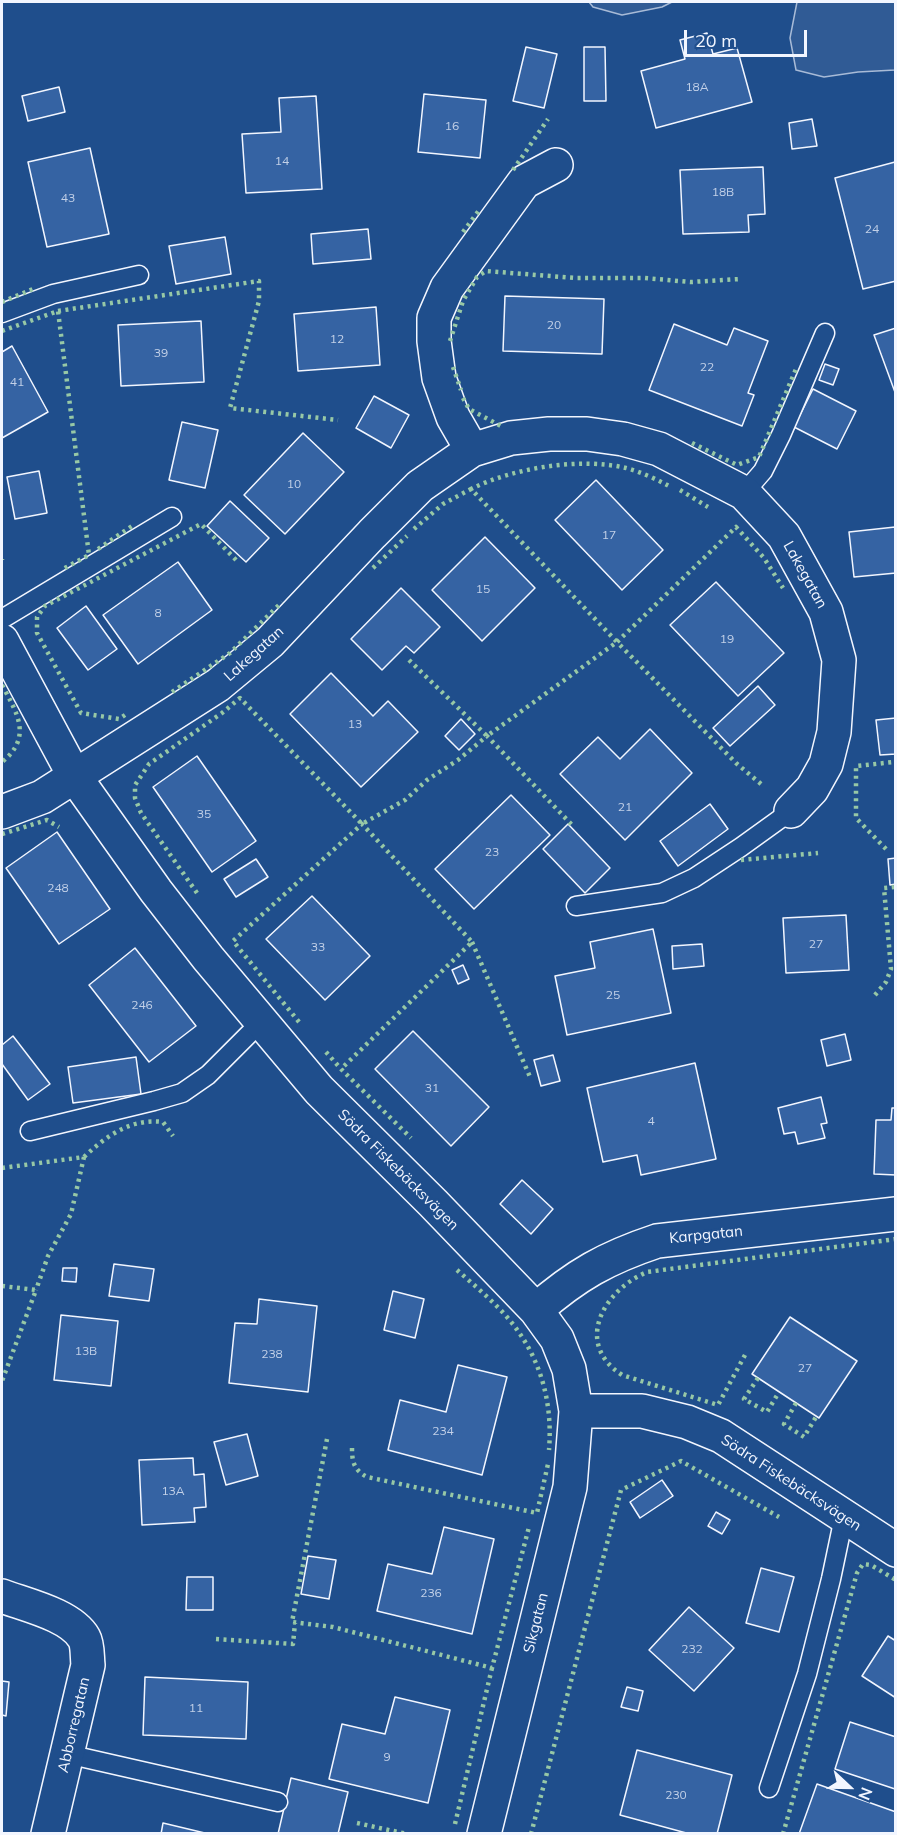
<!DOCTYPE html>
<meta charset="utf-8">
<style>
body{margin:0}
#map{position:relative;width:897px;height:1835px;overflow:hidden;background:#1f4e8c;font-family:Mulish,sans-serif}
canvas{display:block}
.frame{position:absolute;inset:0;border:3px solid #f2f6ff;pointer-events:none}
.north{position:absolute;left:819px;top:1757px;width:60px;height:60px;-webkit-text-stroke:4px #1f4e8c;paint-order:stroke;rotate:112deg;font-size:16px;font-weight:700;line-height:24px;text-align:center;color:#f2f6ff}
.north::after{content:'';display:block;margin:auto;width:21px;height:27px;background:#f2f6ff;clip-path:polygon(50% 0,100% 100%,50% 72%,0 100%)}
.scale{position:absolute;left:684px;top:30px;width:123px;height:27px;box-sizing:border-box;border:3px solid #f2f6ff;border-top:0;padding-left:8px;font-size:18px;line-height:21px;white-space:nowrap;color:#f2f6ff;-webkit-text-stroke:4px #1f4e8c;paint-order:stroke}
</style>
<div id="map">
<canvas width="897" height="1835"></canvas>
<div class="frame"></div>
<div class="north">N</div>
<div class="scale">20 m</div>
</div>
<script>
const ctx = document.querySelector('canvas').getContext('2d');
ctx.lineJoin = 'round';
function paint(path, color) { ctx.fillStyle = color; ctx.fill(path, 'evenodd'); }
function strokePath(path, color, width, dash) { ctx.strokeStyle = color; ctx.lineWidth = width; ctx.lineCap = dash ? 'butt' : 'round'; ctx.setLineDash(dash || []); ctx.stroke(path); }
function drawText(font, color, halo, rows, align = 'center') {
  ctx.font = font + ' Mulish,sans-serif'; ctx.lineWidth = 4.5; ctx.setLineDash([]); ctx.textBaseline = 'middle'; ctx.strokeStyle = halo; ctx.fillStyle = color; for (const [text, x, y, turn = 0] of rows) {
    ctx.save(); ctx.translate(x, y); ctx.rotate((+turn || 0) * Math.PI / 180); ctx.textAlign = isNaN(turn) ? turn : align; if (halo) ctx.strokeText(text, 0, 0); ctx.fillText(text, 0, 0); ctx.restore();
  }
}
const built = new Path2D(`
 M589 2H672L662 7 622 15 593 7Z
 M797 2H895V70L858 72 824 77 796 70 790 38Z`);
paint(built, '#305b95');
strokePath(built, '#a8bbd7', 1.5);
const building = new Path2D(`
 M707 33 713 54 737 48 752 102 656 128 641 71 685 59 680 40Z
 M526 47 557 54 544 108 513 101Z
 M584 47H605L606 101H584Z
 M59 87 65 112 28 121 22 96Z
 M424 94 486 100 480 158 418 152Z
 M316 96 322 189 246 193 242 134 281 132 279 98Z
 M812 119 817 146 792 149 789 123Z
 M90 148 109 234 47 247 28 162Z
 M895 162 896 281 863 289 835 178Z
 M763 167 765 214 748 215 749 232 683 234 680 170Z
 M368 229 371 259 313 264 311 234Z
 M225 237 231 274 176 284 169 246Z
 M505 296 604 299 602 354 503 351Z
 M376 307 380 365 298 371 294 314Z
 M201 321 204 382 121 386 118 325Z
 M674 324 727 345 734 328 768 341 748 393 754 395 742 426 649 390Z
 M896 328V395L874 335Z
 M12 346 48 412 2 438V352Z
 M825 364 839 369 833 385 819 380Z
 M813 389 856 411 837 449 794 427Z
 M374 396 409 415 391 448 356 428Z
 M182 422 218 430 205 488 169 480Z
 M303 433 344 472 285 534 244 495Z
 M39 471 47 513 15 519 7 477Z
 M596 480 663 550 622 590 555 520Z
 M230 501 269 538 246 562 207 526Z
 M895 527 896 573 854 577 849 532Z
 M485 537 535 588 482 641 432 590Z
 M178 562 212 610 138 664 103 615Z
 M716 582 784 653 738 696 670 625Z
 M401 588 440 627 414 653 406 646 382 670 351 639Z
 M86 606 117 649 88 670 57 628Z
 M331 673 373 716 388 701 418 732 361 787 290 714Z
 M758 686 775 705 730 746 713 728Z
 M896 718V754L880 755 876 720Z
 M461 719 475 734 459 750 445 736Z
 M650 729 692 773 625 840 560 774 598 737 620 759Z
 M197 756 256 841 212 872 153 787Z
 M511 795 550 835 474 909 435 869Z
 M710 804 728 829 678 866 660 841Z
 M568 824 610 868 585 893 543 849Z
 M57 832 110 909 59 944 6 868Z
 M896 858V884L890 885 888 859Z
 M256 859 268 877 236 897 224 879Z
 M312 896 370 956 325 1000 266 939Z
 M846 915 849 970 786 973 783 918Z
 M653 929 671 1013 567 1035 555 976 595 968 590 942Z
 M702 944 704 966 673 969 672 946Z
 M135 948 196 1026 149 1062 89 985Z
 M463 965 469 979 458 984 452 970Z
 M413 1031 489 1107 451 1146 375 1069Z
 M845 1034 851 1060 827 1066 821 1040Z
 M13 1036 50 1084 28 1100 2 1064V1045Z
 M553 1055 560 1081 541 1086 534 1060Z
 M136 1057 141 1094 73 1103 68 1067Z
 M695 1063 716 1159 641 1175 637 1155 603 1162 587 1088Z
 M821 1097 827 1123 821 1124 825 1138 798 1144 795 1132 784 1134 778 1108Z
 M892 1108H896V1175L874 1174 876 1120H891Z
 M522 1180 553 1209 531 1234 500 1204Z
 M114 1264 154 1269 149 1301 109 1296Z
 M63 1268H77L76 1282 62 1281Z
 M393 1291 424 1299 415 1338 384 1330Z
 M259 1299 317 1306 308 1392 229 1383 235 1323 257 1324Z
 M61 1315 118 1321 111 1386 54 1380Z
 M790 1317 857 1361 819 1418 752 1374Z
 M458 1365 507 1377 482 1475 388 1450 400 1400 446 1412Z
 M247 1434 258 1476 226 1485 214 1442Z
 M193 1458 194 1475 204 1474 206 1507 194 1508 195 1522 142 1525 139 1460Z
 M662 1480 673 1496 640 1518 630 1502Z
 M716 1512 730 1520 722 1534 708 1526Z
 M444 1527 494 1539 472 1634 377 1611 388 1564 432 1574Z
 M308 1556 336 1560 329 1599 301 1594Z
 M761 1568 794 1577 779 1632 746 1623Z
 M187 1577H213V1610H186Z
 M689 1607 734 1648 694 1691 649 1650Z
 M888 1636 896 1641V1698L862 1676Z
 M145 1677 248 1682 246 1739 143 1735Z
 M2 1681 9 1682 6 1716 2 1715Z
 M627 1687 643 1691 638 1711 621 1707Z
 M395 1697 450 1710 428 1803 329 1779 342 1724 385 1734Z
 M850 1722 896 1737 895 1789 835 1769Z
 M637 1750 732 1775 717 1834H690L620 1815Z
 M291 1778 348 1792 338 1834H278Z
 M817 1784 896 1812V1834H799Z
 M163 1823 209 1834H161Z`);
paint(building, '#3563a3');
strokePath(building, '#f2f6ff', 1.5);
const lane = new Path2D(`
 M2 313 53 294 139 275
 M744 493 763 471 781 435 825 333
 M2 619 172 517
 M576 906 662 893 694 878 741 847 791 811
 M30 1131 154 1101 182 1093 208 1075 261 1022
 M67 1754 278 1802
 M769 1788 807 1674 831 1579 844 1517`);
const street = new Path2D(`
 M472 450 453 417 439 378 434 341V318L447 288 524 182 556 165
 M2 641 75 777 156 891 208 958 319 1090 433 1203 536 1310 557 1339 569 1369 576 1411 570 1487 484 1834
 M2 812 42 797 218 685 270 642 372 534 420 486 472 450 511 438 549 434H587L623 439 659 449 744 493 784 536 826 612 839 660 834 732 826 764 812 789 791 811
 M536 1310C576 1275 606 1258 657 1241L896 1214
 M576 1411H642L687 1422 721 1436 896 1550
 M2 1596C26 1605 71 1615 84 1638 88 1645 87 1657 88 1665L48 1834`);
strokePath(lane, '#f2f6ff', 21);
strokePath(street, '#f2f6ff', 36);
strokePath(lane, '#1f4e8c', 18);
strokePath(street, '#1f4e8c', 33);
strokePath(new Path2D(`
 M513 170 548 119
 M463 232 480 209
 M2 302 33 289
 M58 311 259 281V301L230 408 338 420
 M2 331 58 311 89 555 63 569
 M450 341 463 301 477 277 486 271 575 278H644L691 282 740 279
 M453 367 461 390
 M463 398 469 409 501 426
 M692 443 737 465 759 457 796 369
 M680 490 708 507
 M414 529 443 504 471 489
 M98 549 135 524
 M2 559V560
 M373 568 407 536
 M409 660 487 736 617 642 471 489C513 468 580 457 626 468 641 472 656 479 669 486
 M2 685C17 713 33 737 2 762
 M172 692 230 653 282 602
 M125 715 119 719 81 713 37 633V617L45 606 201 524 238 562
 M761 784 736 763 617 642 736 527 764 558 783 588
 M2 834 47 820 59 827
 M886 849 856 818V766L894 762
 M741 860 818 853
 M197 893 141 813 135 798V785L149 764 222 713 240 698 362 824 405 800 427 780 458 760 487 736 573 826
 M472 942 530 1077
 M875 995 886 982 891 969 884 888 894 887
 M299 1022 233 941 362 824 472 942 341 1069
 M326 1052 341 1069 411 1138
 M84 1157C106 1136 131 1118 163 1122L173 1136
 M2 1168 84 1157 71 1214 48 1256 36 1290
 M457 1270C474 1285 492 1300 507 1317 540 1355 553 1401 549 1450
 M2 1286 36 1290 2 1381
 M745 1355 718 1405 622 1375C573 1343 604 1290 647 1272L896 1239
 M758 1378 744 1399 767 1412 779 1392
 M796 1403 784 1424 804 1437 816 1417
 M327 1439 292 1622 333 1627 492 1668 529 1527
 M352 1448C352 1462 354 1470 367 1477L537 1513 548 1464
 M216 1639 293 1644 295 1623
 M357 1823 407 1834
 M455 1824 492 1668
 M531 1834 621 1490 681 1461 779 1517
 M783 1834 857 1573 863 1564 871 1565 896 1580`), '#97c8a6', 4.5, [3, 4.5]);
drawText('12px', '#c3d1e8', null, [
 ["18A",697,87],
 ["16",452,126],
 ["14",282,161],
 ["18B",723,192],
 ["43",68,198],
 ["24",872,229],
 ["20",554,325],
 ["12",337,339],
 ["39",161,353],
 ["22",707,367],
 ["41",17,382],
 ["10",294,484],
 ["17",609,535],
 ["15",483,589],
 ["8",158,613],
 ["19",727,639],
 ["13",355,724],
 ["21",625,807],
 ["35",204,814],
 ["23",492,852],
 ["248",58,888],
 ["27",816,944],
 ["33",318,947],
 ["25",613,995],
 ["246",142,1005],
 ["31",432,1088],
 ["4",651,1121],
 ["13B",86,1351],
 ["238",272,1354],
 ["27",805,1368],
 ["234",443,1431],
 ["13A",173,1491],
 ["236",431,1593],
 ["232",692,1649],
 ["11",196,1708],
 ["9",387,1757],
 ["230",676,1795]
]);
drawText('15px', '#f2f6ff', '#1f4e8c', [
 ["Lakegatan",805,575,61],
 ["Lakegatan",254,654,-42],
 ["Södra Fiskebäcksvägen",398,1170,45],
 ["Karpgatan",706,1235,-6],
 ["Södra Fiskebäcksvägen",791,1483,33],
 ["Sikgatan",536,1623,-76],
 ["Abborregatan",74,1725,-77]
]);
</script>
